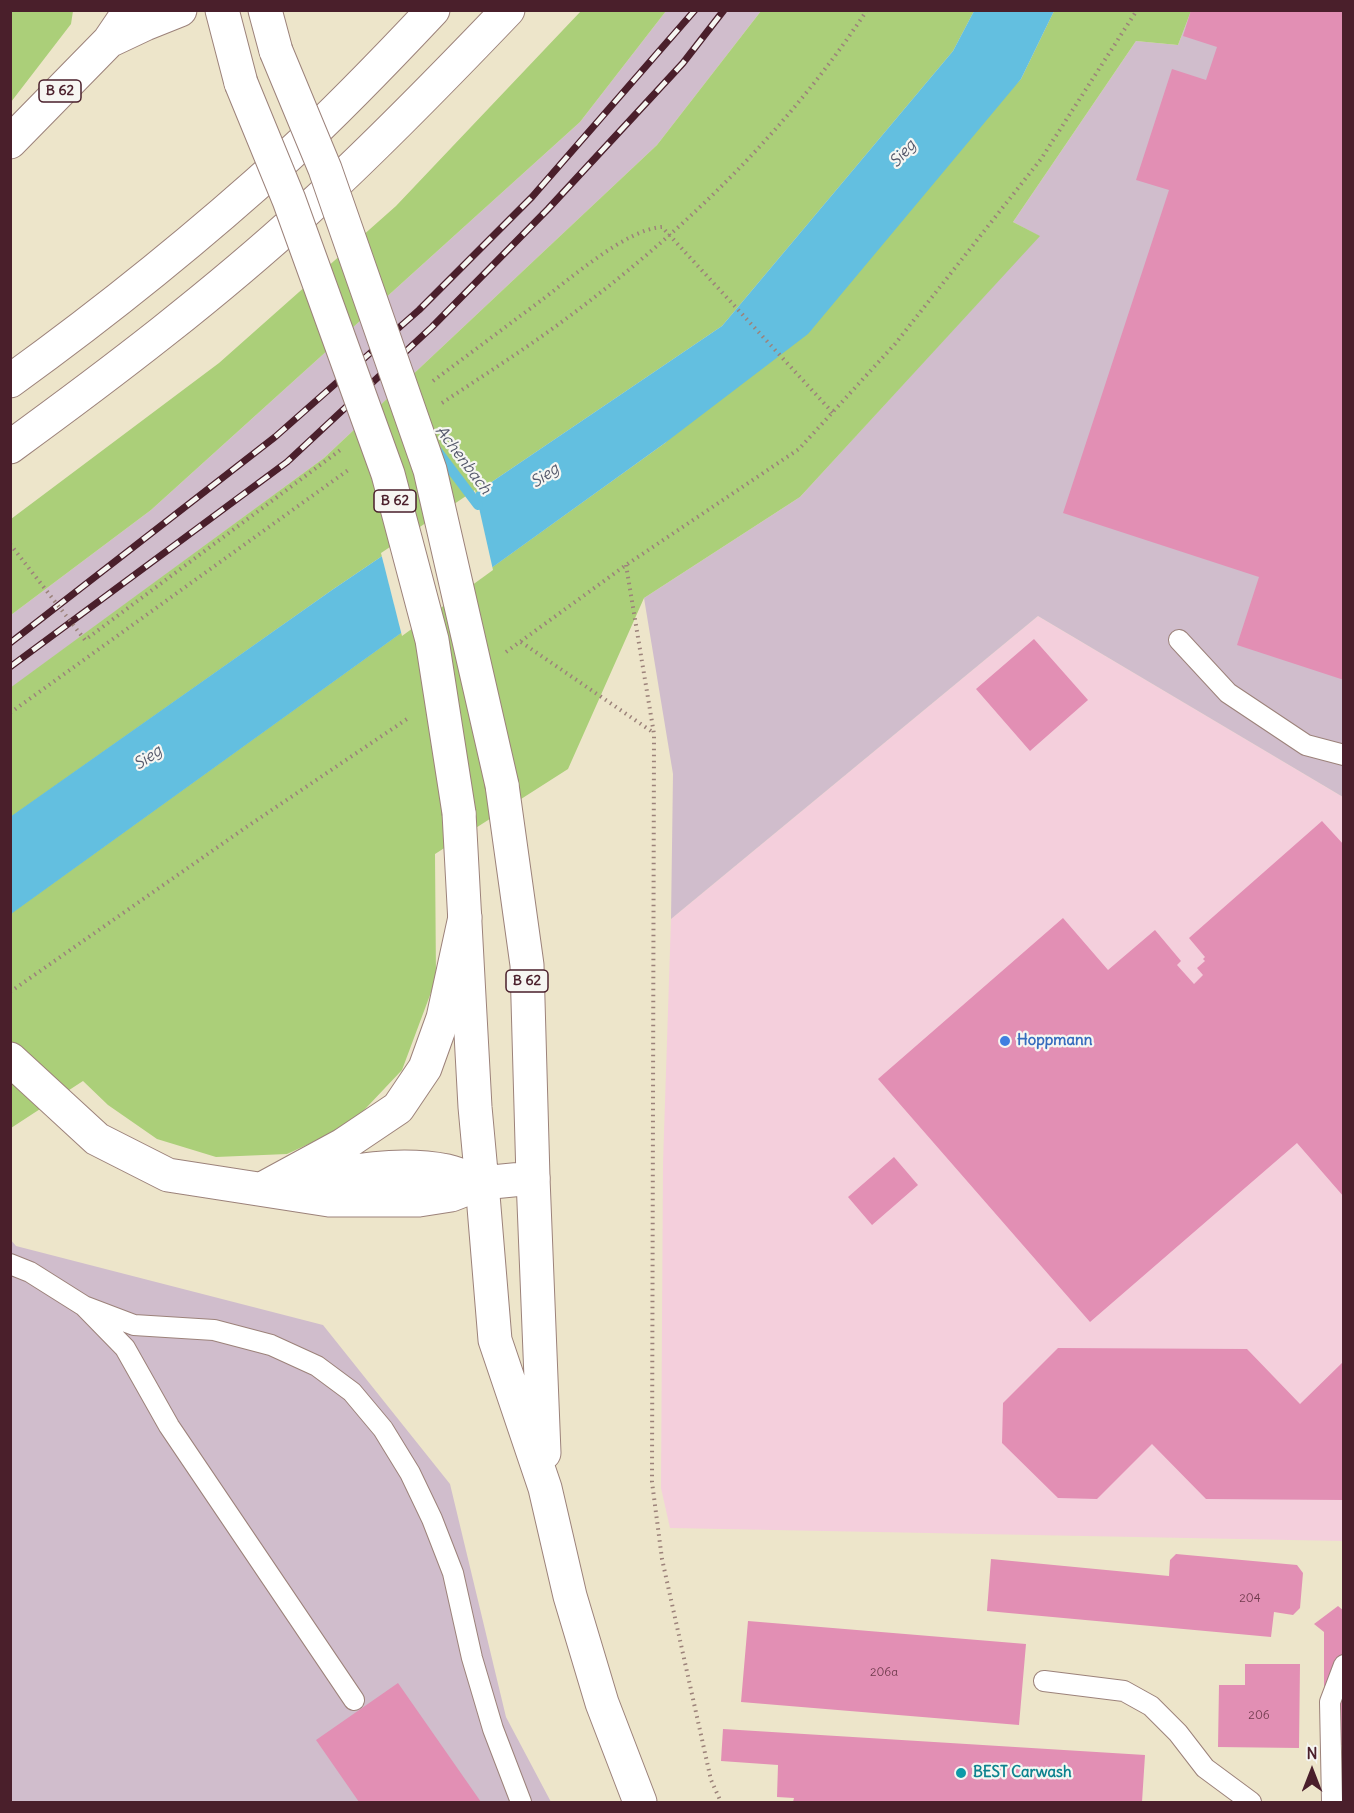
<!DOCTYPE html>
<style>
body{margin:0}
#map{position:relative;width:1354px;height:1813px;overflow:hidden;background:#ede5ca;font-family:Delius,sans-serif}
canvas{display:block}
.frame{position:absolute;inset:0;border:12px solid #4a1f2b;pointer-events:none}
.north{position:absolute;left:1282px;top:1741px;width:60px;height:60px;-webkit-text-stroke:4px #f6f6f2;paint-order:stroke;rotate:0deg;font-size:16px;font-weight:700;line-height:24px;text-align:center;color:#4a1f2b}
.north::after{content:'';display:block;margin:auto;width:21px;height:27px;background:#4a1f2b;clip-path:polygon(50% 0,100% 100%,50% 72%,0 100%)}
</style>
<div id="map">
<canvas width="1354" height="1813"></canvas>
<div class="frame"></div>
<div class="north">N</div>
</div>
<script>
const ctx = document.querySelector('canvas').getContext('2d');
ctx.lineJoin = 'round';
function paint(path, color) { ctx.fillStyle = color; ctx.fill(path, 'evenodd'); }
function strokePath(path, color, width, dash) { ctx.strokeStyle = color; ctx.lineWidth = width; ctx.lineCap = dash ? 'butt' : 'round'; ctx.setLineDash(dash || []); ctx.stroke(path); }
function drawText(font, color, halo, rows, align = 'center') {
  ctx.font = font + ' Delius,sans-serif'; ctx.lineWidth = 4.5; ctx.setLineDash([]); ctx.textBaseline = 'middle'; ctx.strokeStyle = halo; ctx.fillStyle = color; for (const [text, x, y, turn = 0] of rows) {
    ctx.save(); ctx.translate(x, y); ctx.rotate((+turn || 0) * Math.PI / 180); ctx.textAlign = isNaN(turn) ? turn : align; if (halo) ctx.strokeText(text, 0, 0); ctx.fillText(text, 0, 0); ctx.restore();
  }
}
paint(new Path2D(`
 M1038 616 1343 797V1541L670 1528 661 1488 663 1163 671 919Z`), '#f4cfdc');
paint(new Path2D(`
 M666 11H761L657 145 324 458 11 688V615L151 510 580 122Z
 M1191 11H1343V797L1038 616 671 919 673 774 644 598 800 497 1039 236 1013 222 1136 41 1178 45Z
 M10 1239 16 1246 323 1325 450 1484 506 1717 551 1802H11Z`), '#d0bdcc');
paint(new Path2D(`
 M11 10 73 11 71 24 11 102Z
 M581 11H666L580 122 151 510 11 615V519L219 363 396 206Z
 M761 11H974L953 51 722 326 332 590 11 817 10 688 324 458 657 145Z
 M1054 11H1191L1178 45 1136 41 1013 222 1040 236 800 497 644 598 568 769 435 854 436 979 402 1070 350 1125 287 1154 216 1157 157 1139 108 1105 83 1081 11 1128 10 914 665 443 1021 79Z`), '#abcf79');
paint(new Path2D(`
 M974 11H1054L1021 79 808 334 665 443 11 914 10 817 332 590 722 326 953 51Z`), '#63bfe0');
paint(new Path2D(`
 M475 490 493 570 402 636 381 553Z`), '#ede5ca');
strokePath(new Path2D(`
 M435 448 478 505`), '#63bfe0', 10);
paint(new Path2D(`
 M1191 10H1344V680L1237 645 1259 577 1063 513 1169 190 1136 180 1172 69 1206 80 1217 47 1183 36Z
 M1034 639 1088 700 1030 751 976 689Z
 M1322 821 1344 845V1197L1297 1143 1090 1322 878 1079 1063 918 1108 970 1155 930 1181 961 1177 965 1194 984 1203 975 1197 968 1205 961 1203 959 1205 957 1189 938Z
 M894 1157 918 1185 872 1225 848 1197Z
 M1058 1348 1247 1349 1300 1404 1344 1361V1500L1206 1499 1152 1444 1097 1499 1058 1498 1002 1443 1003 1403Z
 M1176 1554 1297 1565 1303 1573 1300 1608 1293 1615 1274 1612 1271 1637 987 1611 991 1559 1169 1576 1170 1560Z
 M1338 1606 1344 1611V1745H1324V1632L1314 1624Z
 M748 1621 1026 1644 1019 1725 741 1702Z
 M1245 1664H1300L1299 1748 1218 1747 1219 1685H1245Z
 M398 1683 481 1802H359L316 1740Z
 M723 1729 1145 1755 1142 1802H793L794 1798 777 1797 778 1765 721 1761Z`), '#e28fb4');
const service = new Path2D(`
 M1179 640 1228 693 1306 745 1344 755
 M10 1264 30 1272 84 1306 125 1348 169 1426 354 1700
 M84 1306 134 1325 214 1330 271 1345 317 1366 352 1392 383 1429 410 1473 432 1519 453 1573 472 1658 493 1729 521 1802
 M1044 1681 1124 1691 1151 1706 1178 1733 1205 1768 1251 1802
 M1332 1802 1330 1702 1344 1665`);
const secondary = new Path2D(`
 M533 1178 544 1453
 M482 1183 495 1340 545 1488 570 1596 602 1703 640 1802`);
const primary = new Path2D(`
 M222 10 241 83
 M265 10 276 51
 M459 813 475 1107 482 1183 533 1178 527 965 502 785`);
const trunk = new Path2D(`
 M109 41 145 24 180 10
 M10 142 109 41 130 10
 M10 381C107 311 200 236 289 155 339 109 386 60 433 10
 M10 447C113 372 214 295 308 209 378 145 443 78 508 10
 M10 1059 97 1139 168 1175 329 1200H419L451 1195 482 1183
 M296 1182C346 1172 396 1161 447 1171 459 1174 471 1179 482 1183
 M262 1189 343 1145 398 1108 425 1068 443 1018 465 917`);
strokePath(service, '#9c827a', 22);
strokePath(secondary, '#9c827a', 35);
strokePath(primary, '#9c827a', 35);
strokePath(trunk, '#9c827a', 35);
strokePath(new Path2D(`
 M539 302C569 280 626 229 662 227L833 413
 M442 403C484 375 527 348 567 318 682 233 788 130 867 10
 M626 565 654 734 652 1482 662 1559 711 1780 721 1802
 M521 642 654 733
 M506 652 626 565 799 449 895 344 1041 159 1137 10
 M10 713 351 468
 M10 992 245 828 410 717`), '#9c827a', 4, [1.5, 4.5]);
strokePath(service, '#fff', 20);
strokePath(secondary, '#fff', 33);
strokePath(primary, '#fff', 33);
strokePath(trunk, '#fff', 33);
const rail = new Path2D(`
 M10 643 275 437 419 310 532 197 695 10
 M10 667 287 462 432 327 548 209 683 63 724 10`);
strokePath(rail, '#4a1f2b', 7);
strokePath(rail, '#f6f6f2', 4.5, [14]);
const primaryBridge = new Path2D(`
 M276 51 325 169 430 470 502 785
 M241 83 289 200 388 474 432 640 459 813`);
strokePath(primaryBridge, '#9c827a', 35, []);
strokePath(new Path2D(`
 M433 381 539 302
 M10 544 85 640 343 448`), '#9c827a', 4, [1.5, 4.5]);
strokePath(primaryBridge, '#fff', 33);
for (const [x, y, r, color] of [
 [1005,1041,6,"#3f7fe0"],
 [961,1773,6,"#0f9aa8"]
]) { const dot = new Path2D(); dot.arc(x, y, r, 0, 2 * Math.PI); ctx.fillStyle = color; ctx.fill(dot); strokePath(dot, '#f6f6f2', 2); }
drawText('12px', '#703b4d', null, [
 ["204",1250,1599],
 ["206a",884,1673],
 ["206",1259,1716]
]);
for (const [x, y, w] of [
 [60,91,42],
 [395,501,42],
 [527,981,42]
]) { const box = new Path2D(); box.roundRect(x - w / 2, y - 11, w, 22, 4.5); ctx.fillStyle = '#f6f6f2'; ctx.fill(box); strokePath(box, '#4a1f2b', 1.5); }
drawText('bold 14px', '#4a1f2b', null, [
 ["B 62",60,91],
 ["B 62",395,501],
 ["B 62",527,981]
]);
drawText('bold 15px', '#366cbe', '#f6f6f2', [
 ["Hoppmann",1017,1041]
], 'left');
drawText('bold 15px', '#0d838f', '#f6f6f2', [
 ["BEST Carwash",973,1773]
], 'left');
drawText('italic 16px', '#53576a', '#f6f6f2', [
 ["Sieg",903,154,-49],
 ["Achenbach",463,460,53],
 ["Sieg",545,476,-35],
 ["Sieg",148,758,-35]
]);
</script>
